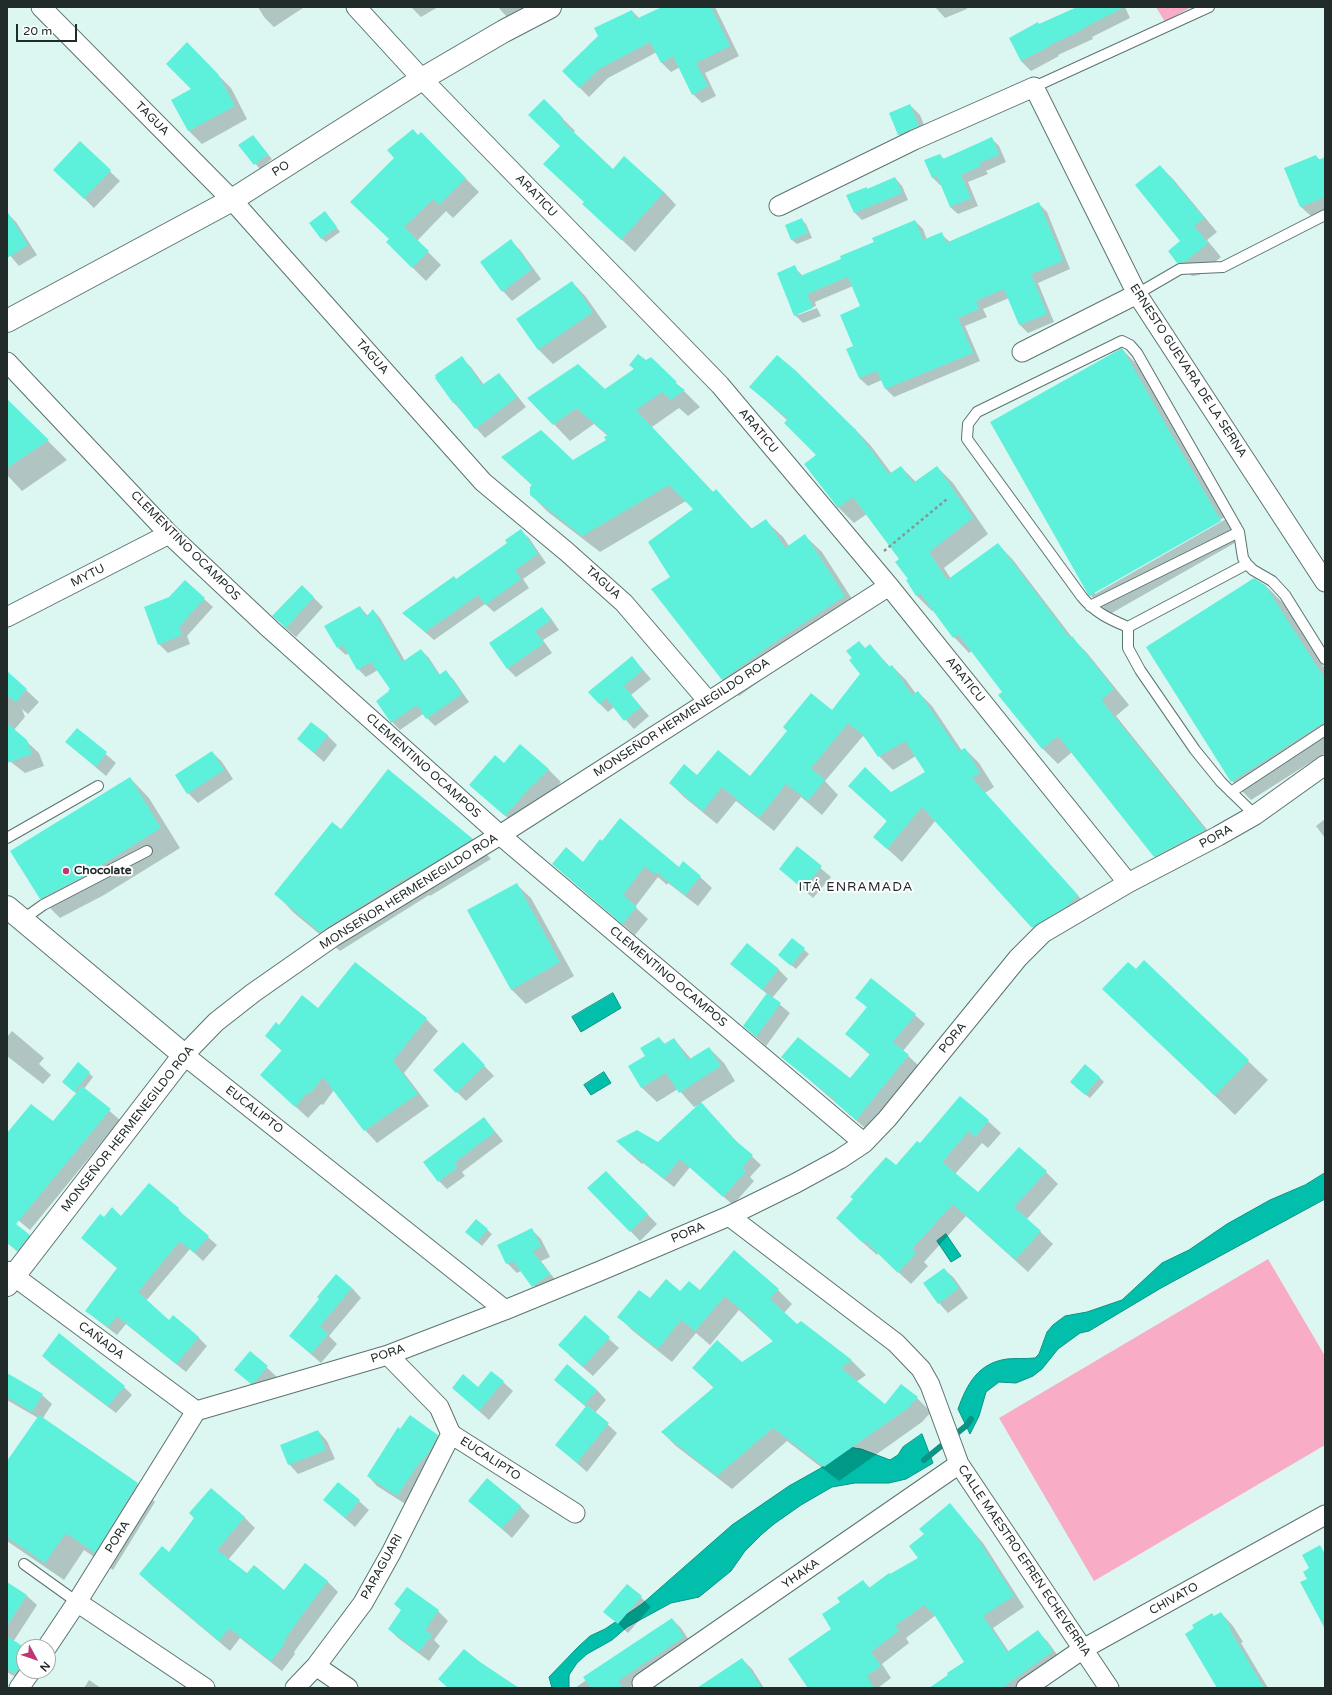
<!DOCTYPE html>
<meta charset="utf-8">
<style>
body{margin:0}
#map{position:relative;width:1332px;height:1695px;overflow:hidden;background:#dcf7f2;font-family:"Varela Round",sans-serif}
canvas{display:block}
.frame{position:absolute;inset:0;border:8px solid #212b29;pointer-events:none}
.north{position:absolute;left:16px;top:1639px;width:40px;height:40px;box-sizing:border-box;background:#fff;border:1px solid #a6aaa9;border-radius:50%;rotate:130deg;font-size:11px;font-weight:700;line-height:16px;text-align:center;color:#212b29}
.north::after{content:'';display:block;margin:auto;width:14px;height:18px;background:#be3672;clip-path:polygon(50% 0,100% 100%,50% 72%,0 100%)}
.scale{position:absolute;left:16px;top:24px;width:61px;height:18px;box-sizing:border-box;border:2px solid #212b29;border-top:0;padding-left:5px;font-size:12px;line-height:14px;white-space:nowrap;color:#212b29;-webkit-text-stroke:3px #fff;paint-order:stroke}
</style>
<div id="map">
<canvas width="1332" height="1695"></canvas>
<div class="frame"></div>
<div class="north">N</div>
<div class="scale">20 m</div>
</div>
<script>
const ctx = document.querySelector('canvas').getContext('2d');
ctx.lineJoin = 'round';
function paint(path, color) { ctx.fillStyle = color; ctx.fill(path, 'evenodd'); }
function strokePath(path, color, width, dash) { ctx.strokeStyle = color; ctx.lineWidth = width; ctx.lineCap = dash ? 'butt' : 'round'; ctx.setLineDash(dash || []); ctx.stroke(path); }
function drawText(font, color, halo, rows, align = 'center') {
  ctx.font = font + ' "Varela Round",sans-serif'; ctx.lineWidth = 4; ctx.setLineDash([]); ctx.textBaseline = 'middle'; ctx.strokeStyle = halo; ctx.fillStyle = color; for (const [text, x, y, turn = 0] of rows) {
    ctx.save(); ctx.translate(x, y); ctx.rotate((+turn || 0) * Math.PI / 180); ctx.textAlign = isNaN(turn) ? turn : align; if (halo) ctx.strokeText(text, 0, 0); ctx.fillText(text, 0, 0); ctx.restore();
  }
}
paint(new Path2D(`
 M1156 7H1191L1165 22Z
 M1268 1259 1325 1356V1445L1094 1581 999 1418Z`), '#f9acc5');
const water = new Path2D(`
 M613 993 621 1008 581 1032 572 1017Z
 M604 1072 611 1083 591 1095 584 1085Z
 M1325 1173V1199L1161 1288 1089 1331 1080 1333 1058 1349 1042 1369 1033 1376 1016 1383 999 1382 986 1392 979 1416 970 1434 958 1409C967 1384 978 1363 1007 1359 1016 1358 1025 1359 1035 1358L1039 1354 1047 1332 1053 1325 1065 1316 1087 1312 1122 1300 1162 1263 1189 1250 1227 1224 1270 1200 1305 1185Z
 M946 1234 961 1256 951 1262 937 1241Z
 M922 1434 933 1463 906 1479 889 1483H855L832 1487 801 1505 774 1524 762 1534 745 1551 731 1571 699 1597 671 1603 627 1627 612 1640 587 1654 577 1663 569 1675V1688H552L549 1677 578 1647 590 1636 605 1629 642 1604 732 1525 789 1486 821 1468 848 1447 861 1449 890 1460 898 1455 903 1447Z`);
paint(water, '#02bfab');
strokePath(water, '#0b9384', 1);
paint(new Path2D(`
 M258 7H302L303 8 274 27 264 17Z
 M411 7H438L421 17Z
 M498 7H549L514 25Z
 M664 7H715L739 56 705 73 716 96 702 103 693 94 680 67 671 72 661 62 657 52 608 78 589 97 563 71 632 11 640 19Z
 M935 7H966L967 9 945 18Z
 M1079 7H1125L1130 18 1092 37 1093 39 1058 55 1059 56 1031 71 1021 61 1010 38Z
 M187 44 231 88 247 119 202 144 189 131 172 100 192 89Z
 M544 100 575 131 573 133 613 171 664 192 676 205 635 252 583 204 585 202Z
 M910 105 920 115 928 135 909 144 899 135 891 114Z
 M421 134 479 192 453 218 446 211 417 241 441 265 426 281 387 242 390 239 419 136Z
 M991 138 999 146 1006 162 986 171 988 174 968 182 978 206 958 214 950 207 942 185H940L933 178 940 155 945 160Z
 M257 141 272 159 260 169 239 145Z
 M80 143 120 181 94 208 64 179Z
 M1316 156 1320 160 1325 158V210L1311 216 1301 207 1286 169Z
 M1160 166 1173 179 1217 232 1207 240 1221 257 1199 275 1192 276 1178 262 1182 241Z
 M895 178 902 186 908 200 862 220 855 213 848 196 866 188 868 190Z
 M1039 204 1047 212 1070 269 1038 283 1054 322 1028 333 1020 325 1009 298 983 309 987 317 965 326 980 361 894 397 886 389 882 380 868 386 859 378 854 346 862 306 853 286 815 302 816 306 798 313V315L817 308 821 316 803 323 795 315 794 267 803 276 842 259 915 221 923 229 927 240 941 234 950 242Z
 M325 212 340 232 326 242 321 238Z
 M7 213 16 222 37 255 19 266 7 252Z
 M802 220 806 224 812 238 797 244 792 240 786 226Z
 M511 241 520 250 541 279 512 301 503 291Z
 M572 282 586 297 607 327 553 364 539 350 518 319Z
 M1122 349 1141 369 1240 540 1110 614 1090 595ZM1225 517 1226 519 1095 594V591Z
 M461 358 471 367 484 385 499 374 508 384 526 407 485 438 454 403 436 378Z
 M651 358 700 407 688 416 679 408 652 427 713 492 716 490 753 530 766 521 783 537 789 546 805 536 822 552 861 613 792 658 739 696 722 679 694 509 686 501 600 552 548 512 531 495 533 486 519 473 573 461 608 440V436L594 424 570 441 529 398 604 390Z
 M751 387 855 429 871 446 892 474 901 467 916 482 937 467 953 483 988 534 944 568 951 579 998 544 1013 560 1074 640 1087 653 1129 705 1116 716 1220 846 1171 872 1155 856 1072 752 1058 764 1042 748 1003 692 972 651 969 653 954 637 934 610 932 611 916 595 900 559 867 514 854 523 839 508 805 464 817 455 788 421Z
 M7 400 67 460 22 491 7 475Z
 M520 530 529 538 546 563 523 579 529 588 494 612 485 604 434 640 403 613 456 580 508 543Z
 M1265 585 1285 605 1325 669V753L1251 800 1232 781Z
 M302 586 323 607 296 637 283 626Z
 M204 599 213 607 187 636 190 644 168 653 159 644 145 608Z
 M360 607 368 616 373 610 380 618 405 661 421 650 429 658 440 675 445 671 453 679 469 702 435 726 423 714 400 730 392 722 391 689 378 670 366 677 358 669 349 653 346 655 338 648Z
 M542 608 550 617 559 630 543 640 552 653 516 677 507 668Z
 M870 645 890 667 892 666 906 680 916 694 918 692 932 706 962 751 965 749 979 763 994 787 985 793 1091 910 1047 941 936 820 902 862 874 837 887 821 863 799 891 793 926 772 916 756 893 770 879 756 868 740 863 736 825 781 838 795 822 815 801 797 774 831 736 801 717 824 684 797 670 783 697 776 750 777 832 711 861 674 866 649Z
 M632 657 651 679 631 695 649 716 634 729 614 707 608 712 599 703Z
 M7 672 39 702 28 714 22 709 25 717 14 730 39 753 44 766 25 773 7 759Z
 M77 729 116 763 106 776 66 742Z
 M327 735 337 745 324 762 298 739Z
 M212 752 222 762 233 779 198 803 188 793Z
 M548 769 561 782 519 828 471 785Z
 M130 778 149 798 180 848 104 895 60 918 41 899 12 852Z
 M1325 819V838L1316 826Z
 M341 830 472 839 491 859 430 896 429 895 340 951 294 913 275 893Z
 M600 841 679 868 684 862 712 888 698 906 668 883 667 885 658 877 635 907 648 919 635 935 553 864 583 863Z
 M797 848 831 877 813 898 780 869Z
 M516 884 531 898 574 976 526 1004 511 989Z
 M792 939 809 954 796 969 784 959Z
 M732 964 778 969 788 979 772 998 790 1013 766 1046 744 1026 767 994Z
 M857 998 915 1015 925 1024 903 1051 918 1065 866 1129 783 1057 850 1080 870 1055 847 1034 868 1008Z
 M1123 1008 1248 1061 1268 1080 1235 1115Z
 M319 1010 426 1019 438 1031 404 1073 429 1106 377 1143 365 1130 334 1090 323 1105 321 1104 308 1118 261 1075 282 1051 266 1036Z
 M12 1031 44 1058 39 1064 51 1075 43 1084 7 1056V1037Z
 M659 1038 665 1044 674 1039 691 1059 709 1048 724 1063 735 1081 700 1103 740 1145 761 1165 750 1177 754 1181 733 1205 690 1167 674 1187 643 1163 642 1164 626 1150 658 1143 699 1105 694 1107 678 1089 657 1102 642 1088 629 1067 646 1056Z
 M472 1053 494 1076 466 1101 435 1070Z
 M89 1073 93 1077 84 1089 120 1120 30 1230 7 1211V1135L53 1123 77 1094 68 1086Z
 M1099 1077 1104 1082 1090 1098 1076 1087Z
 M484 1118 503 1141 462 1172 465 1176 447 1189 439 1181Z
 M988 1121 1001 1133 988 1148 982 1143 955 1174 979 1194 1046 1172 1058 1184 1027 1219 1053 1244 1028 1272 966 1216 924 1262 928 1266 911 1284 878 1253 877 1255 850 1231 896 1167 920 1144Z
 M606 1172 657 1224 640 1241 589 1188Z
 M178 1209 186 1218 217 1245 203 1261 190 1249 146 1301 169 1321 198 1337 207 1346 186 1372 126 1324 117 1335 96 1319 87 1311 118 1269 82 1238 104 1218Z
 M7 1220 29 1236 39 1245 28 1260 7 1243Z
 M476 1220 492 1234 482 1246 471 1236Z
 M531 1229 541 1239 550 1257 541 1261 559 1285 543 1296 521 1271 517 1273 507 1263Z
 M944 1269 954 1278 968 1298 948 1313 939 1303Z
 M352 1288 361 1298 329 1336 337 1344 321 1363 290 1336Z
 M778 1290 792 1304 784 1313 797 1325 801 1323 852 1361 866 1375 856 1382 885 1405 917 1398 931 1412 922 1422 839 1481 787 1441 732 1489 676 1446 662 1432 714 1388 693 1368 742 1363 774 1342 739 1310 710 1345 696 1333 672 1362 633 1331 619 1317 650 1300 680 1292Z
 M585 1317 619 1348 593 1376 569 1355Z
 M250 1352 277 1377 264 1392 261 1393 235 1369Z
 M43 1356 124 1387 132 1395 116 1413 51 1364Z
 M7 1374 42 1395 52 1404 43 1418 137 1484 155 1502 113 1570 84 1550 64 1580 7 1541V1463L38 1418 7 1400Z
 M555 1380 597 1390 606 1400 595 1413 617 1433 587 1472 556 1445 586 1407Z
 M503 1382 513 1391 489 1420 453 1388 478 1389Z
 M318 1431 327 1441 335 1459 298 1474 289 1464Z
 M438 1436 447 1445 407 1505 377 1486 368 1476Z
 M324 1500 359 1501 369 1510 355 1527Z
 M470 1501 520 1506 530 1516 512 1538Z
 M950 1505 983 1543 1024 1607 993 1628 1009 1652 1037 1631 1048 1642 1063 1663 1027 1688H931L965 1662 936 1615 906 1638 909 1643 882 1664 891 1678 878 1688H810L842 1602 863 1581 870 1588 920 1558 925 1534Z
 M244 1517 255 1528 228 1560 247 1574 284 1591 305 1564 328 1582 338 1592 294 1652 295 1654 282 1671 240 1638 230 1651 150 1584 140 1574 169 1553Z
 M7 1583 27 1596 37 1605 13 1642 24 1648 26 1683 7 1672Z
 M628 1585 651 1607 628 1633 605 1612Z
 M407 1588 438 1611 448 1621 434 1640 440 1646 429 1661 398 1638 389 1629 402 1611Z
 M1221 1613 1233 1626 1243 1642 1241 1643 1268 1688H1218L1215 1617Z
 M672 1619 681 1628 693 1646 629 1688H575Z
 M742 1659 752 1669 764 1688H702Z
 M89 1680 101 1688H84Z`), '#0003');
strokePath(new Path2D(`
 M924 1460 967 1425 971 1419`), '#0b9384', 6);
paint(new Path2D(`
 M662 7H711L730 46 696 63 708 86 692 95 673 56 661 63 650 42 599 69 579 88 562 71 598 36 594 28 632 10 636 19Z
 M1077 7H1124L1084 28V29L1050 45V46L1021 61 1009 38 1038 22 1039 24Z
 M187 42 218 74 235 106 188 131 171 100 191 89 166 64Z
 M544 99 563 118 561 120 613 169 624 156 664 192 621 240 582 204 584 202 543 164 560 146 528 115Z
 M910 104 919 126 898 135 889 113Z
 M413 129 418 135 421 132 466 178 439 205 433 199 404 227 429 251 412 268 386 242 389 239 350 202 394 158 387 150Z
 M253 135 268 154 254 165 238 145Z
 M992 137 999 155 979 163 981 166 961 175 971 198 950 207 937 176 932 178 924 160 940 154 943 159Z
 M80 141 111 170 84 199 53 170Z
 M1316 155 1318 160 1325 157V197L1300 207 1284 168Z
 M1160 165 1204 218 1194 226 1208 243 1185 262 1177 263 1168 251 1180 241 1135 185Z
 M895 177 902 193 854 213 846 195 867 187V189Z
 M1039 202 1063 261 1031 274 1047 314 1019 325 1004 289 976 301 979 309 958 318 973 353 885 389 877 371 859 378 846 349 853 346 840 315 860 306 848 277 807 294 813 308 794 316 777 273 795 265 800 276 841 259 840 256 874 242 872 238 915 220 923 240 942 232 946 243Z
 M7 211 28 245 7 258Z
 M325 211 337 227 321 239 309 223Z
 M802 218 808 233 791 240 785 225Z
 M511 239 532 269 502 292 480 262Z
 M572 281 593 312 538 350 516 319Z
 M1122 348 1221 521 1089 596 990 422Z
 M638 354 646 360 651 357 677 382 675 383 685 390 671 400 662 392 636 410 713 492 716 489 751 529 766 519 785 548 805 534 845 596 775 642 722 680 651 589 670 577 648 542 693 509 669 485 582 536 530 495V487L532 485 501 457 541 430 573 460 606 440 604 437 608 435 576 408 553 425 527 398 578 364 605 389 634 369 629 365Z
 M777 355 795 370 855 429 889 474 901 466 913 483 937 466 973 518 929 552 947 580 998 543 1070 638 1072 636 1114 689 1101 700 1205 830 1154 857 1058 736 1042 749 998 695 1002 692 958 634 953 638 920 593 916 596 906 580 908 579 895 562 899 559 853 497 838 508 804 464 816 455 784 423 788 419 749 387Z
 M462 356 482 385 499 373 517 397 475 429 455 402 453 403 435 378 436 377 435 375Z
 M7 399 49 440 7 468Z
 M521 529 538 554 515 570 521 579 485 605 478 595 425 632 402 613 454 576 456 579 507 543 505 540Z
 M1254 578 1265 585 1325 679V722L1231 782 1146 647Z
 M185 580 205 598 179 627 182 635 158 645 144 607 169 597Z
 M302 585 314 597 286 628 272 616Z
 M360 606 366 617 373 609 402 662 421 649 439 675 446 670 462 694 426 719 417 705 391 723 376 701 389 691 388 690 390 689 371 662 357 670 343 645 337 648 324 626Z
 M542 607 551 620 535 631 544 643 507 669 489 643Z
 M859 641 865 648 870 644 889 667 892 665 912 695 918 691 959 751 965 748 980 773 972 778 1078 895 1066 907 1032 928 922 807 887 849 873 837 887 821 848 786 865 767 891 792 925 772 905 741 878 757 863 735 848 723 811 768 825 780 808 801 786 784 759 818 722 787 703 811 669 783 684 764 697 775 718 750 750 776 787 731 783 727 811 693 832 710 860 674 849 660 852 658 846 651Z
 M632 656 643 670 624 686 641 707 624 721 606 698 599 704 588 692Z
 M7 671 27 689 16 702 7 695Z
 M311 722 328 735 314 753 297 739Z
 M7 723 27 740 32 754 7 763Z
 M77 728 107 752 96 767 65 742Z
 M520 744 549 769 535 784 534 783 505 816 469 785 495 755 504 763Z
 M212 751 224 770 187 794 175 775Z
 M388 769 473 839 410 877 409 876 320 932 274 894 332 822 341 829Z
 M130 777 161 828 84 876 40 899 10 851Z
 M620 818 679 867 683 861 701 876 685 895 656 872 654 874 645 866 623 895 637 907 622 924 552 864 566 847 583 862 600 839 602 841Z
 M797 846 822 866 803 889 779 869Z
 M517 883 560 962 511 990 467 910Z
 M792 938 805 948 791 966 778 955Z
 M747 943 779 969 762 990 730 964Z
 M1144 960 1249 1060 1215 1096 1102 989 1128 962 1136 969Z
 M355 962 427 1018 393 1061 418 1094 364 1131 323 1077 310 1094 308 1092 295 1107 260 1075 282 1050 265 1036 276 1022 279 1025 302 995 318 1008Z
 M871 978 916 1014 893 1042 909 1055 856 1120 835 1102 836 1101 781 1057 798 1037 850 1078 870 1054 845 1034 867 1007 855 998Z
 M767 993 781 1003 756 1037 743 1026Z
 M659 1037 664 1044 674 1038 688 1060 709 1047 721 1066 679 1093 666 1073 641 1088 628 1066 645 1056 640 1048Z
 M463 1042 485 1065 456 1093 433 1070Z
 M78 1062 90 1072 74 1092 62 1082Z
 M1085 1064 1100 1077 1085 1095 1070 1082Z
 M82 1086 111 1109 16 1224 30 1235 17 1251 7 1242V1133L31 1104 53 1121Z
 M960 1096 989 1120 975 1137 969 1131 942 1162 978 1192 1019 1147 1047 1171 1014 1207 1041 1231 1015 1260 953 1204 912 1249 916 1253 898 1273 865 1241 863 1243 836 1218 853 1199 850 1197 886 1157 896 1165 917 1141 920 1143Z
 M701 1102 736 1141 753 1155 742 1168 746 1171 723 1197 680 1159 664 1179 633 1154 632 1155 616 1141 637 1130 658 1142Z
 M484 1117 495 1132 454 1163 458 1167 438 1182 423 1162Z
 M606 1171 648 1214 630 1232 587 1188Z
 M149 1183 179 1208 178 1210 209 1236 194 1253 180 1241 138 1292 169 1320 173 1315 199 1337 176 1364 117 1316 108 1327 85 1311 117 1268 81 1238 100 1214 104 1217 112 1207 121 1216Z
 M476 1219 488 1229 477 1242 465 1232Z
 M532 1228 541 1247 532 1251 550 1274 532 1287 513 1261 506 1264 497 1245Z
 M734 1250 779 1289 770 1299 797 1324 801 1321 852 1360 841 1368 885 1404 901 1384 918 1397 908 1408 824 1467 773 1428 717 1476 661 1432 714 1387 692 1368 717 1340 742 1362 773 1341 757 1326 758 1325 725 1296 695 1331 681 1320 658 1349 617 1317 639 1290 650 1298 666 1279 680 1291 689 1281 700 1290Z
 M944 1268 959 1288 938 1304 923 1283Z
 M336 1274 352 1288 320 1326 328 1334 311 1354 289 1336 319 1299 317 1297Z
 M585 1315 610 1337 583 1367 558 1345Z
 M59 1333 125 1386 108 1406 42 1356Z
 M250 1351 268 1366 255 1382 251 1384 234 1370Z
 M567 1364 597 1390 584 1405 554 1380Z
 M491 1371 504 1381 479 1411 452 1388 463 1374 478 1387Z
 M7 1373 43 1394 32 1412 7 1397Z
 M587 1405 609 1423 577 1463 555 1445Z
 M39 1415 138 1483 95 1553 66 1533 45 1563 7 1537V1461Z
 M410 1415 438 1435 431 1449 423 1460 422 1459 397 1496 367 1476 398 1427 400 1429Z
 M318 1430 326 1450 288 1465 280 1445Z
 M487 1478 521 1506 502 1529 468 1501Z
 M338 1482 360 1500 345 1518 323 1500Z
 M211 1488 245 1517 217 1550 247 1573 254 1565 284 1590 305 1563 328 1581 302 1615 284 1641 286 1642 271 1661 229 1628 219 1641 139 1574 162 1546 169 1552 194 1518 189 1513Z
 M950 1503 972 1530 1014 1596 983 1616 1007 1652 1038 1630 1053 1651 1002 1688H929L948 1675 947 1673 964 1662 935 1616 924 1605 895 1626 899 1631 871 1652 881 1666 867 1676 874 1688H808L788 1659 831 1629 822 1614 840 1602 837 1598 863 1580 869 1588 889 1573 890 1574 918 1558 909 1546 924 1534 919 1529Z
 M1320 1545 1325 1554V1629L1300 1582 1307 1579 1303 1572 1309 1568 1302 1555Z
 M7 1582 27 1595 7 1626Z
 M627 1584 642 1596 618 1624 603 1612Z
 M407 1587 439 1610 425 1630 432 1635 419 1652 388 1629 401 1610 394 1604Z
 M1221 1612 1231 1629 1230 1630 1264 1688H1217L1185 1634 1194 1628 1192 1625 1212 1613 1214 1616Z
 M672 1618 684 1637 618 1681 623 1688H591L583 1677Z
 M7 1636 24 1647V1663L15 1674 7 1669Z
 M464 1649 480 1662 519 1688H448L438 1679Z
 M742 1658 762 1688H697Z`), '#5df1dc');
const service = new Path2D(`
 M1034 87 1209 7
 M1137 294 1180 269 1223 267 1325 215
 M1090 606 1239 532
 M1128 627 1247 564
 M1231 792 1325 730
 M1255 815 1221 782 1195 750 1140 670 1128 648V627C1111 620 1094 612 1082 597L967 439 968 424 977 412 1122 341 1130 345 1137 353 1239 532 1243 558 1247 564 1253 570 1272 581 1285 595 1325 659
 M7 838 98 786
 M22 920 43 905 147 851
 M24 1564 77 1602`);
const minor = new Path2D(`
 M41 7 232 200 483 482 567 552 624 603 708 701
 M356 7 422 79 720 385 889 586 1128 883
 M779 206 914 140 1034 87 1137 294 1325 582
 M1022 352 1137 294
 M7 362 169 534 270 629 500 835 864 1143
 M7 617 169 534
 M729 1216 896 1343 921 1369 930 1385 959 1464 1109 1688
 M7 1271 196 1411
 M505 1310 184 1055 216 1022 253 993 333 937 500 835 889 586
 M388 1355 439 1407 451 1434 575 1513
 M77 1602 205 1688
 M47 1647 77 1602 196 1411 388 1355 505 1310 600 1271 729 1216 796 1183 840 1159 864 1143 887 1119 1018 958 1043 933 1128 883 1218 836 1255 815 1325 765
 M316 1666 348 1688
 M642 1683 959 1464
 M19 1688 31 1671
 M295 1688 316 1666 363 1603 391 1553 451 1434
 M1026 1688 1083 1649 1325 1515`);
const tertiary = new Path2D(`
 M7 321 232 200 422 79 504 31 550 7
 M7 907 184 1055 7 1285`);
strokePath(service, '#5c7470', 12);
strokePath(minor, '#5c7470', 21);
strokePath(tertiary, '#5c7470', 24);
strokePath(new Path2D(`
 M884 551 947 499`), '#849793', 2.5, [3, 3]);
strokePath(service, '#fff', 10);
strokePath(minor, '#fff', 19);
strokePath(tertiary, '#fff', 22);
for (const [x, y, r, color] of [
 [66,871,4,"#be3672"]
]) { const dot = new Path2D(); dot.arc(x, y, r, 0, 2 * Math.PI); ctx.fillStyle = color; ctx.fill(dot); strokePath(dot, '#fff', 1.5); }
drawText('12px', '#212b29', '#fff', [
 ["TAGUA",152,119,45],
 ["PO",281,169,-32],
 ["ARATICU",536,196,46],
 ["TAGUA",372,357,48],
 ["ERNESTO GUEVARA DE LA SERNA",1188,371,57],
 ["ARATICU",758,431,50],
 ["CLEMENTINO OCAMPOS",185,546,45],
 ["MYTU",88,576,-27],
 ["TAGUA",603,583,42],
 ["ARATICU",965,680,51],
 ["MONSEÑOR HERMENEGILDO ROA",682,718,-33],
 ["CLEMENTINO OCAMPOS",423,766,42],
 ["PORA",1216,837,-29],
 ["MONSEÑOR HERMENEGILDO ROA",409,892,-32],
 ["CLEMENTINO OCAMPOS",668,977,40],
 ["PORA",953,1038,-51],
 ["EUCALIPTO",254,1110,38],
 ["MONSEÑOR HERMENEGILDO ROA",128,1129,-52],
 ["PORA",688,1233,-23],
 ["CAÑADA",101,1341,37],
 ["PORA",388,1354,-19],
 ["EUCALIPTO",490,1459,33],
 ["PORA",118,1537,-58],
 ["CALLE MAESTRO EFREN ECHEVERRIA",1024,1561,56],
 ["PARAGUARI",382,1567,-61],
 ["YHAKA",801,1574,-35],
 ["CHIVATO",1174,1599,-29]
]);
drawText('bold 12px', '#212b29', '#fff', [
 ["Chocolate",74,871]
], 'left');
ctx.letterSpacing = '1px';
drawText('13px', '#212b29', '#fff', [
 ["ITÁ ENRAMADA",856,888]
]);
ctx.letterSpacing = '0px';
</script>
